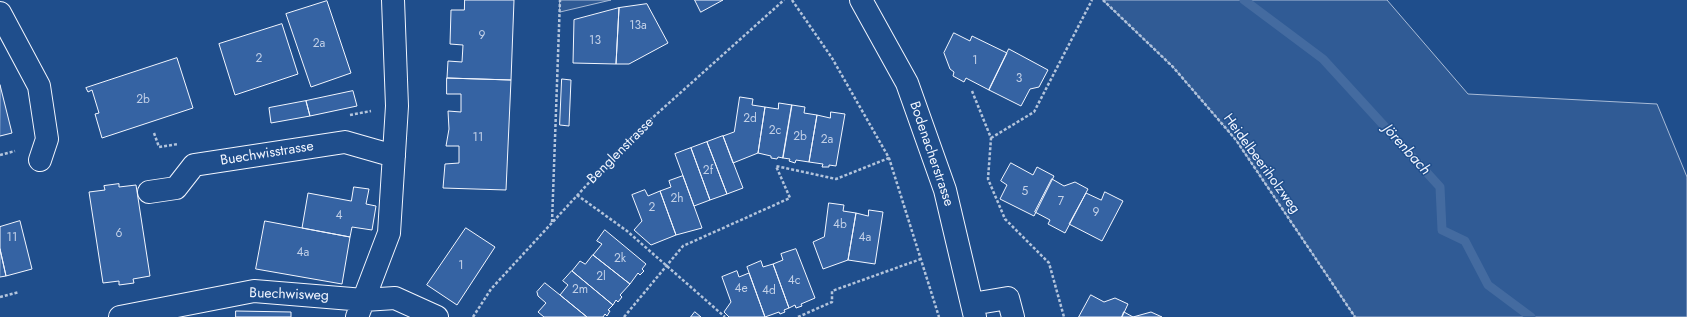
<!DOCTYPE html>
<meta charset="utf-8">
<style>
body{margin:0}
canvas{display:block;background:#1f4e8c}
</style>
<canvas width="1687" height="317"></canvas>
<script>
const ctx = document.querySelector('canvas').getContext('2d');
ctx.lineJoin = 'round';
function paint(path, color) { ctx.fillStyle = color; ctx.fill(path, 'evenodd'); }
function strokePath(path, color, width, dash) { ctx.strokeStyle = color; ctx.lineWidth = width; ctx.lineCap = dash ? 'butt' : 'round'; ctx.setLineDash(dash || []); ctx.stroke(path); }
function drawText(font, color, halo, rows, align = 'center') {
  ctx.font = font + ' Jost,sans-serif'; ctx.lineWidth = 3; ctx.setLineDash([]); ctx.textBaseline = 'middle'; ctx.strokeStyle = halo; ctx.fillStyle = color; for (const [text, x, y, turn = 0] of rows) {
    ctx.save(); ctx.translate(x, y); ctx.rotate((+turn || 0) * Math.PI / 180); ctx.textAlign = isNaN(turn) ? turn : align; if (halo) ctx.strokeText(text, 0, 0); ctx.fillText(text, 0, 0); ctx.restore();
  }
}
const green = new Path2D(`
 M560 0H611L560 12Z
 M1103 0H1387L1468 94 1657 104 1687 177V317H1355L1236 140 1173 67Z`);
paint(green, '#305b95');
strokePath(green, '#a8bbd7', 1);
strokePath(new Path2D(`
 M1244 0 1323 59 1440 187 1442 230 1465 241 1488 285 1531 317`), '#446ba0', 9);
const building = new Path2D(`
 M465 0H514L511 80 447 78 448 61 462 62 463 45 450 44 451 10H464Z
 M695 0H723L701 12Z
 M327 1 351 73 311 87 286 14Z
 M647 4 668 43 629 64H616L619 8Z
 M619 8 616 64 573 63 574 20Z
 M282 24 298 74 235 95 219 44Z
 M954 33 970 41 972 36 1007 53 989 90 966 78 964 82 953 76 954 72 950 69 944 53Z
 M1009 49 1048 70 1039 87 1030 89 1021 106 989 90Z
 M177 58 193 108 102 138 95 114 99 113 92 90 88 92 86 88Z
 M447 78 511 80 506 190 443 188 445 164 459 163V146H446L449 129 448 111 461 112V94H447Z
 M562 79 571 80 569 126 560 125Z
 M0 85 12 133 0 136Z
 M353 91 357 106 310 116 306 101Z
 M740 97 753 99 752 105 765 107 758 153 733 163 723 136 734 132Z
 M306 101 310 116 271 123 269 108Z
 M779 103 792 105 783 158 778 157 777 159 771 158V156L758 153 765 107 778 109Z
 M792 105 805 107 804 113 817 115 809 162 796 160 795 163 789 161 790 159 783 158Z
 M831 112 845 114 836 166 829 165V167H822L823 164 809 162 817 115 830 118Z
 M723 136 743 188 727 194 707 142Z
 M707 142 727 194 710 200 691 148Z
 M691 148 710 200 694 206 675 154Z
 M1011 163 1033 175 1037 167 1054 176 1034 216 1000 199 1007 185 1001 181Z
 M683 176 702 228 676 235 660 191 671 187 669 181Z
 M1052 179 1064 186 1075 182 1088 189 1065 233 1048 224 1050 220 1035 212Z
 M119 184V187L136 185 150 276 133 279 134 283 119 285V281L103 283 89 192 105 190 104 186Z
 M354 187 369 189 366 204 376 206 372 230 352 227 350 237 302 228 308 193 351 201Z
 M645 190 648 196 660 191 676 235 651 245 634 230 642 221 632 195Z
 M1105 192 1123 201 1102 241 1069 224 1086 193 1101 200Z
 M829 203 844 205 843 211 856 213 848 260 823 269 813 242 824 237Z
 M869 210 883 212 875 264 848 260 856 213 868 216Z
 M20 221 32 269 6 276 0 249V227Z
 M265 221 350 237 342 284 256 269Z
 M466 228 495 247 457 305 427 285Z
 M605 230 646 264 642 269 644 271 640 275 638 273 630 284 593 255 602 244 597 241Z
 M0 249 6 276 0 277Z
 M796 249 815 298 801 304 802 306 796 308 795 305 789 308 773 264 783 260 781 254Z
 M593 255 630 284 620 295 622 297 618 302 616 300 613 305 572 271 580 261 585 264Z
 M761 261 763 267 773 264 789 308 784 310 785 312 780 314 779 312 765 317 747 267Z
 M572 271 613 305 608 310 610 311 607 316 605 314 603 317H587L560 295 568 285 563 281Z
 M737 271 739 277 749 273 765 317H729L724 312 731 302 722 277Z
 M545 283 560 295 587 317H544L538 312 546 303 538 296 537 292Z
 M1091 295 1104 302 1115 298 1128 304 1122 317H1079Z
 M236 311 291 312V317H236Z
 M695 312 701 317H691Z
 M1124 312 1133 317 1151 312 1162 317H1122Z`);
paint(building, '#3563a3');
strokePath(building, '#f2f6ff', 1);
const minor = new Path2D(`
 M861 0 907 83 945 190 975 317
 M0 13 39 86 47 139 40 160
 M149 192 176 188 194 165 345 142 394 156
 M972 304 1008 298 1013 317
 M120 317 254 291 364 300 395 298 437 317
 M357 317 389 233 397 106 393 0`);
strokePath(minor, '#f2f6ff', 24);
strokePath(new Path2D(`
 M792 0 832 58 889 158 939 317
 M1103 0 1173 67 1236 140 1355 317
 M972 91 991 138 988 179 1005 219 1049 263 1064 317
 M350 115 371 111
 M154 133 159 147 178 144
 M991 138 1034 112 1092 0
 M0 155 15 151
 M577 195 627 231 725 317
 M552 222 560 0
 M0 297 19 292
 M473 317 491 289 631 137 784 0
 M624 317 683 246 790 198 776 166 836 179 889 158
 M798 317 832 302V291L921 259`), '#b3c4dc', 2.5, [3, 2]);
strokePath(minor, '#1f4e8c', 22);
drawText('12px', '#c3d1e8', null, [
 ["13a",638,26],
 ["9",482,36],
 ["13",595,41],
 ["2a",319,44],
 ["2",259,59],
 ["1",975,61],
 ["3",1019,79],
 ["2b",143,100],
 ["2d",750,119],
 ["2c",775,131],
 ["2b",800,137],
 ["11",478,138],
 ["2a",827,140],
 ["2f",708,171],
 ["5",1025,192],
 ["2h",677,199],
 ["7",1061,202],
 ["2",652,208],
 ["9",1096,213],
 ["4",339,216],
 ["4b",840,225],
 ["6",119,234],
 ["11",12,238],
 ["4a",865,238],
 ["4a",303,253],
 ["2k",620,259],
 ["1",461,266],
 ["2l",601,277],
 ["4c",794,281],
 ["4e",741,289],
 ["2m",580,290],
 ["4d",769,291]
]);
drawText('14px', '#f2f6ff', '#1f4e8c', [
 ["Benglenstrasse",621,151,-45],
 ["Buechwisstrasse",267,154,-9],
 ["Bodenacherstrasse",931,154,71],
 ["Heidelbeeriholzweg",1261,164,54],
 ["Buechwisweg",289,295,2]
]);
drawText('italic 15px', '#f2f6ff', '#1f4e8c', [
 ["Jörenbach",1406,150,48]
]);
</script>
